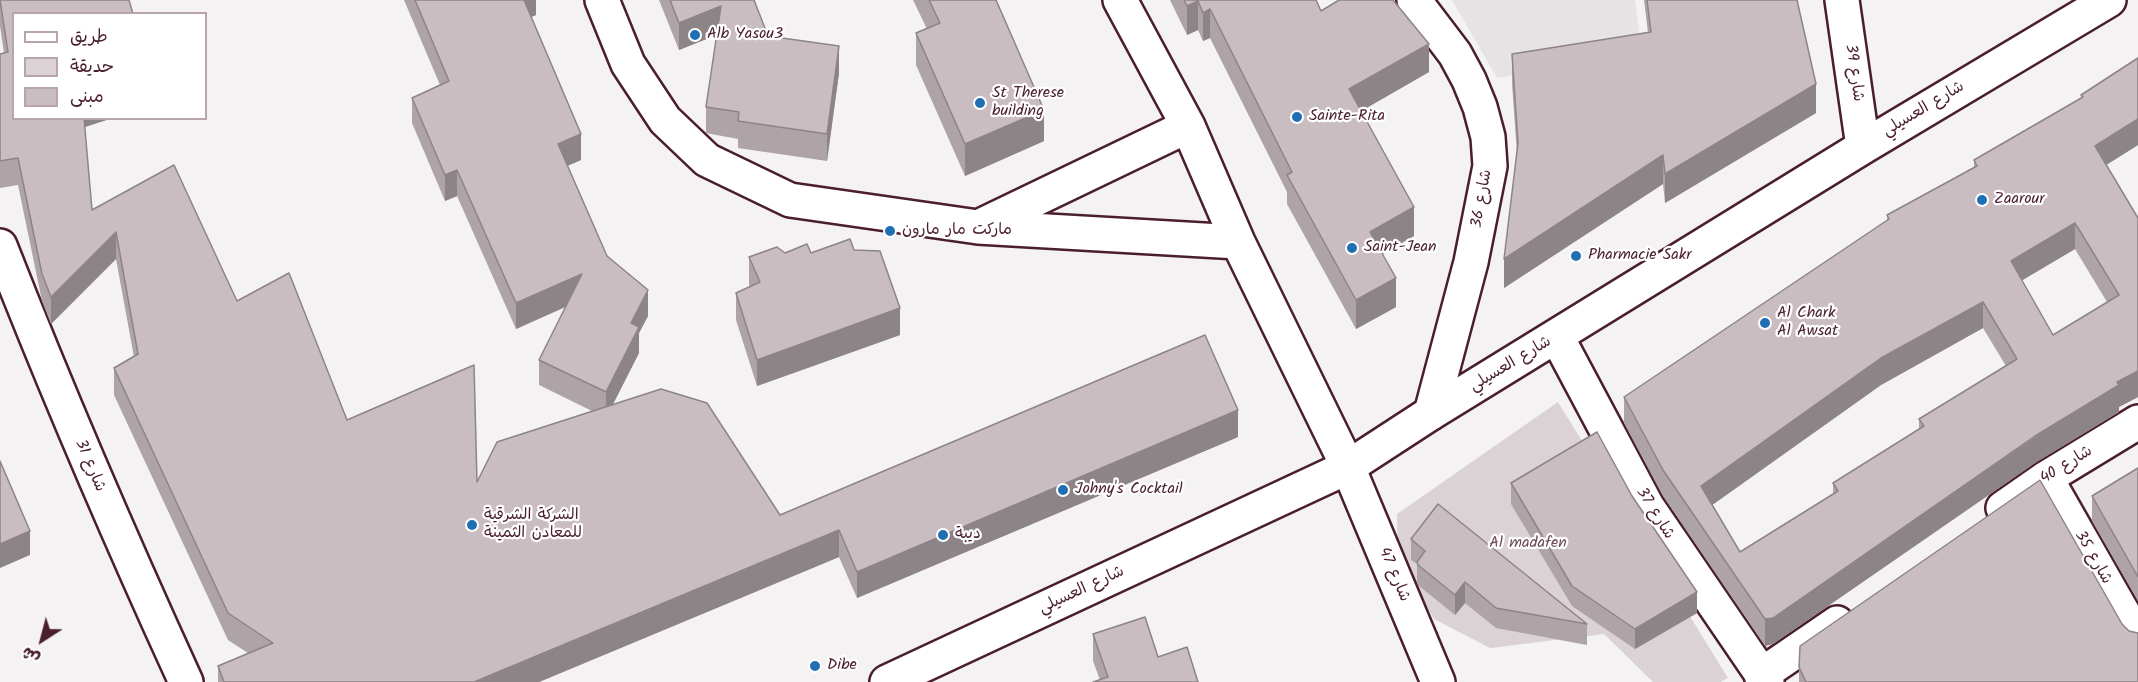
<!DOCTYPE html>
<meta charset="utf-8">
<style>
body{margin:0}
#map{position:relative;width:2138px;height:682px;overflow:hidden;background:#f4f2f2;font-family:Kalam,"Playpen Sans Arabic",sans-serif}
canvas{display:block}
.legend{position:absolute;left:12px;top:12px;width:195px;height:108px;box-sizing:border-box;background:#fff;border:2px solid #b7a5aa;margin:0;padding:8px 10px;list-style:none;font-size:18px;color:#4a1f2b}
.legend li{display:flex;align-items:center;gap:12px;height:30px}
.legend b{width:30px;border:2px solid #b7a5aa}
.north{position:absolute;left:12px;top:610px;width:60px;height:60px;-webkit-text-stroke:4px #fff;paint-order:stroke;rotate:216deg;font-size:16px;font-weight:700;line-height:24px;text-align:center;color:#4a1f2b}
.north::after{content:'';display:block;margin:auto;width:21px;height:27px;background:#4a1f2b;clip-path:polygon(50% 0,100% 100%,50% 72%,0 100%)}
</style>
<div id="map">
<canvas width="2138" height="682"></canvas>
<ul class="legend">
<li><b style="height:8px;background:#fff"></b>طريق</li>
<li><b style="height:16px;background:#dbd2d5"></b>حديقة</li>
<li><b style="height:16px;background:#cabdc1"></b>مبنى</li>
</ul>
<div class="north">ش</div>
</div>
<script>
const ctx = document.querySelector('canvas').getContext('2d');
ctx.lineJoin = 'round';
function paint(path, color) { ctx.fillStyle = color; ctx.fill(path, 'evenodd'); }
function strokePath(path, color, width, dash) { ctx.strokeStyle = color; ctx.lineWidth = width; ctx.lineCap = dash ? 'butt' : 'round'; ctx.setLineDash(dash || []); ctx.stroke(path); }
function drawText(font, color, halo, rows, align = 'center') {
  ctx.font = font + ' Kalam,"Playpen Sans Arabic",sans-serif'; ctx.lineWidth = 4.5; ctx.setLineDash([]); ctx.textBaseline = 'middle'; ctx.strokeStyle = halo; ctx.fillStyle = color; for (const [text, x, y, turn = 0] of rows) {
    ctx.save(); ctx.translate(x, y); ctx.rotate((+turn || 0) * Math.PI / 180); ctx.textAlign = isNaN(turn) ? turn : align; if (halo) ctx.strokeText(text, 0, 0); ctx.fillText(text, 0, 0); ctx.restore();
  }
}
paint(new Path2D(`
 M1452 0H1635L1642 52 1497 78Z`), '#e7e2e3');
paint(new Path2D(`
 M1558 402 1728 678 1720 682H1653L1604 634 1490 648 1434 619 1398 562 1397 514Z`), '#dbd2d5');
const minor = new Path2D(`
 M602 0 628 64 665 120 707 160 790 200 978 227 1238 242
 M1120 0 1188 126 1238 242 1348 467 1438 682
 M1414 0 1455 54 1469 80 1480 107 1488 137 1490 166 1471 262 1431 413
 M980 226 1188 126
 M1557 337 1647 506 1767 682
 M2046 478 2138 639
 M2003 508 2046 478 2138 422
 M1761 675 1837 623`);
const tertiary = new Path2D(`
 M1842 0 1863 147
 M0 246C58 394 120 538 186 682
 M887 682 1348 467 1431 413 1863 147 2109 0`);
strokePath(minor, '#4a1f2b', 38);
strokePath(tertiary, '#4a1f2b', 38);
strokePath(minor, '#fff', 33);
strokePath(tertiary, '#fff', 33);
paint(new Path2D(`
 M0 0 84 128 92 210 237 301 347 420 477 482 592 411 539 385V360L566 307 516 329 457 196 445 201 412 123V98L440 85 404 0H536V15L531 17 581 160 567 166 607 256 648 316 639 333V353L613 404 780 515 1238 437 857 598 839 557 539 682H218V666L248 653 228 640 114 395V368L134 357 116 259 51 324 42 301 18 185 0 188V54L4 53 0 26Z
 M659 0H754L768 36 839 73 827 161 738 148V139L706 133V107L717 35 679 50Z
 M913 0H996L1044 141 965 176 916 65V33L927 29Z
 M1170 0H1316L1321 11 1429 72 1361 111 1414 236 1383 254 1396 307 1356 329 1287 204V192L1210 38 1203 41 1198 30 1187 35Z
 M1644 0H1797L1816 113 1665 203 1663 184 1504 288 1517 154 1512 84V54L1648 33Z
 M2081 95 2138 145 2106 165 2138 218V397L2119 407V412L2035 463 1773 644 1765 646 1663 496 1624 423V397L1887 221V215L1974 167V160L2081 98ZM2075 249 2107 302 2053 335 2022 280ZM1983 328 2006 366 1919 419V429L1833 483V494L1740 552 1712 505 1881 385Z
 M854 250 900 335 757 386 736 320V293L750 287 749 284V257L785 253H811Z
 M2138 468V601L2092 521V496Z
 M1511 483 1632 496 1697 613 1635 649 1572 606 1511 504Z
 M1411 539 1587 624V645L1496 628 1465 603 1455 615 1418 585 1417 582V564L1411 560Z
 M2122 624 2129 631 2138 682H1799V667Z
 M1093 634 1158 657 1100 680 1093 661Z`), '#aea3a6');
paint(new Path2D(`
 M522 0H536V15L522 21Z
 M1198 1V30L1187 35V6Z
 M721 6V33L679 50V23Z
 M1210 9V38L1203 41V13Z
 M1429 44V72L1349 118V89Z
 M839 46V73L827 161V134Z
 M1816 84V113L1665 203V174Z
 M1044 110V141L965 176V144Z
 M82 118H113L82 128Z
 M2138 119V145L2095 172V146Z
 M581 134V160L558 170V144Z
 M1663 155V184L1504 288V259Z
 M457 170V196L445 201V175Z
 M1414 207V236L1370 260V232Z
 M2075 223V249L2011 287V261Z
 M116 232V259L51 324V297Z
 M582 274V299L516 329V303Z
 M1396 278V307L1356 329V300Z
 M648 290V316L639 333V353L606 418V392L631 323Z
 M1983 302V328L1881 385 1701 513V486L1881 358Z
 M900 308V335L757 386V360Z
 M2138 371V397L2119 407V412L2035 463 1773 644 1765 646V619L2117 382Z
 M1238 410V437L857 598V572Z
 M839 530V557L539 682H474Z
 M30 531V555L0 568V544Z
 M1465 582V603L1455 615V595Z
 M1697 592V613L1635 649V629Z`), '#8d8487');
const building = new Path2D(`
 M0 0H129L133 14H14V118H84L92 210 174 165 237 301 289 273 347 420 474 365 477 482 497 442 661 389 707 403 780 515 1205 335 1238 410 857 572 839 530 474 682H224L218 666 273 643 228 613 114 368 138 354 116 232 51 297 42 274 18 158 0 161V54L8 52Z
 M415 0H524L581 134 558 144 607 256 648 290 631 323 639 327 606 392 539 360 582 274 516 303 457 170 445 175 412 98 449 81Z
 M670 0H754L768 36 839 46 827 134 738 121 739 112 706 107 721 6 679 23Z
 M929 0H996L1044 110 965 144 916 33 940 23Z
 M1184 0H1316L1321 11 1339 0H1393L1429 44 1349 89 1414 207 1370 232 1396 278 1356 300 1287 175 1292 172 1210 9 1203 13 1198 1 1187 6Z
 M1647 0H1797L1816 84 1665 174 1663 155 1504 259 1518 143 1512 54 1651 32Z
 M2138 58V119L2095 146 2138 218V371L2117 382 2119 385 2035 436 1773 618 1765 619 1663 470 1624 397 1889 219 1887 215 1977 166 1974 160 2083 97 2081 95ZM2075 223 2119 295 2053 335 2011 261ZM1983 302 2017 359 1919 419 1924 426 1833 483 1838 491 1740 552 1701 486 1881 358Z
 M850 239 854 250 880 251 900 308 757 360 736 293 760 282 749 257 777 247 785 253 807 244 811 253Z
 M1597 432 1632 496 1697 592 1635 629 1572 586 1511 483Z
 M0 461 30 531 0 544Z
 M2138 468V577L2092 496Z
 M2040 480 2122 624 2129 631 2138 633V682H1806L1799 667 1800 646Z
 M1438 504 1587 624 1496 608 1465 582 1455 595 1418 565 1417 562 1425 551 1411 539Z
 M1145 617 1158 657 1187 647 1198 682H1093L1108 677 1093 634Z`);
paint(building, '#cabdc1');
strokePath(building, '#8d8487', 1.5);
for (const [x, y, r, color] of [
 [695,35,6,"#1f6fb2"],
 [980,103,6,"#1f6fb2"],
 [1297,117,6,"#1f6fb2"],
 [1982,200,6,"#1f6fb2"],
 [890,231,6,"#1f6fb2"],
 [1352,248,6,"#1f6fb2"],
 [1576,256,6,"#1f6fb2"],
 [1765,323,6,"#1f6fb2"],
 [1063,490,6,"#1f6fb2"],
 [472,525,6,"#1f6fb2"],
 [943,535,6,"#1f6fb2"],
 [815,666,6,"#1f6fb2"]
]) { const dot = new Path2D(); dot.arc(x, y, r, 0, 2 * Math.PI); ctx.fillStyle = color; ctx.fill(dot); strokePath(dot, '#fff', 2); }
drawText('16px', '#4a1f2b', '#fff', [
 ["Alb Yasou3",707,35],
 ["St Therese",992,94],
 ["building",992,112],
 ["Sainte-Rita",1309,117],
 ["Zaarour",1994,200],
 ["ماركت مار مارون",902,231],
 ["Saint-Jean",1364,248],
 ["Pharmacie Sakr",1588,256],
 ["Al Chark",1777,314],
 ["Al Awsat",1777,332],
 ["Johny's Cocktail",1075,490],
 ["الشركة الشرقية",484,516],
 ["للمعادن الثمينة",484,534],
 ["ديبة",955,535],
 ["Dibe",827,666]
], 'left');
drawText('16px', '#4a1f2b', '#fff', [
 ["شارع 39",1853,73,82],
 ["شارع العسيلي",1924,110,-31],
 ["شارع 36",1483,199,-80],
 ["شارع العسيلي",1511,365,-31],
 ["شارع 31",89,466,67],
 ["شارع 40",2067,466,-32],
 ["شارع 37",1654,514,58],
 ["شارع 35",2092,558,60],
 ["شارع 47",1393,575,67],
 ["شارع العسيلي",1082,591,-25]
]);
drawText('16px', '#6e4c56', '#fff', [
 ["Al madafen",1528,544]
]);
</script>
